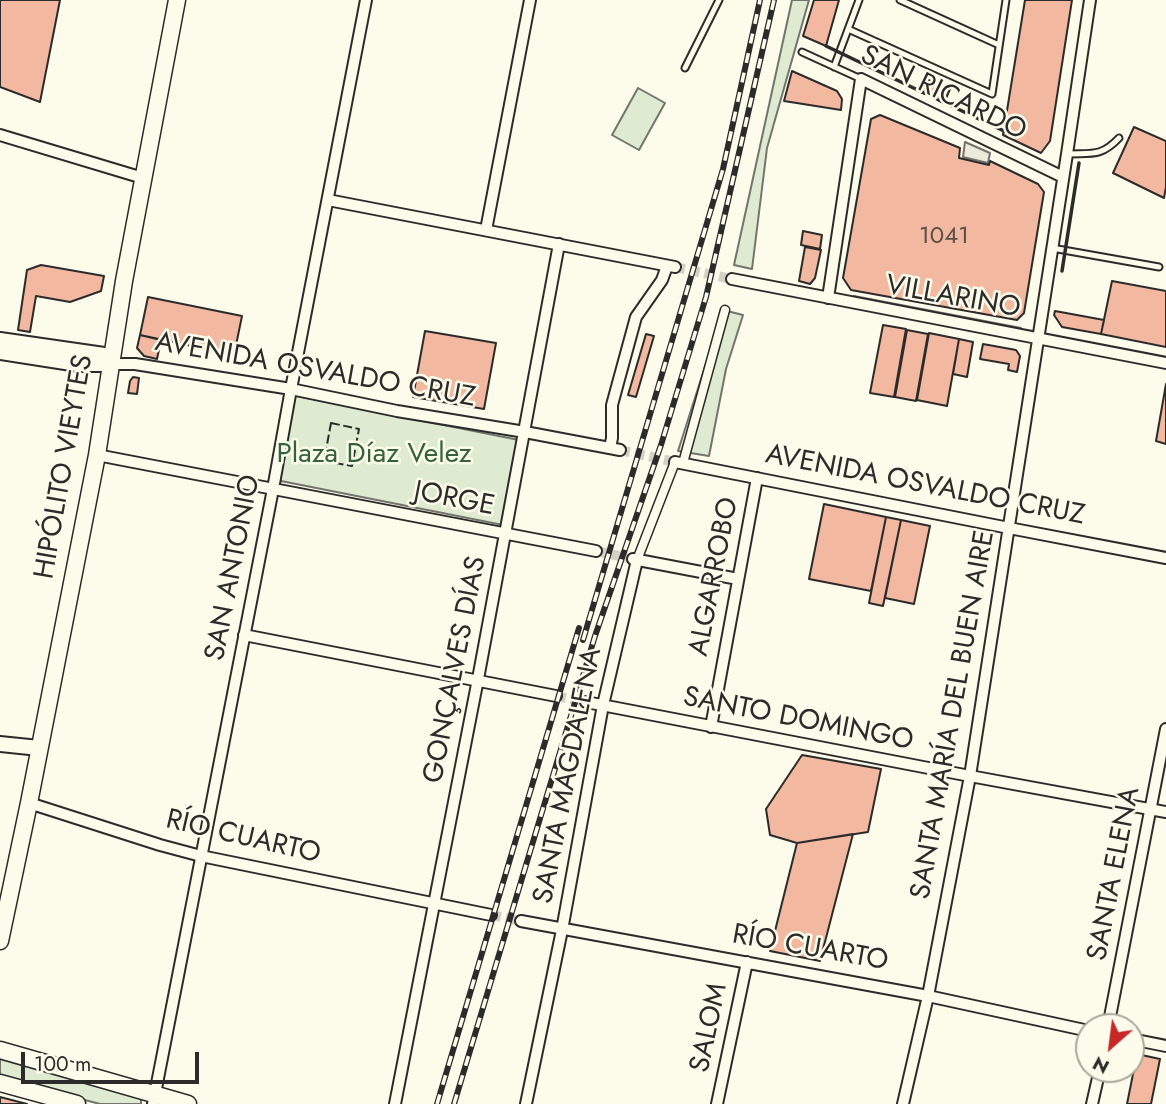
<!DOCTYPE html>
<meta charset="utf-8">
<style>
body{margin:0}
#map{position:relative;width:1166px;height:1104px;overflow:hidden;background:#fdfbea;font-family:Jost,sans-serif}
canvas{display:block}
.north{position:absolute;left:1075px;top:1013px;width:70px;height:70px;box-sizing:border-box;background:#fdfbea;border:2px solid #a9a89e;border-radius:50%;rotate:208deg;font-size:19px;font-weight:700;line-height:28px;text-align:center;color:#2b2b2b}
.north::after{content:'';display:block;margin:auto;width:24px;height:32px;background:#c62828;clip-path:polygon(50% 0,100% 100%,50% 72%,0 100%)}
.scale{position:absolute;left:21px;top:1052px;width:178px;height:32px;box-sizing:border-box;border:4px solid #2b2b2b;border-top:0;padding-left:9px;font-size:21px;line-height:24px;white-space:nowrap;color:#2b2b2b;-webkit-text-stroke:5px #fdfbea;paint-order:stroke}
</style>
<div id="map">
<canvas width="1166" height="1104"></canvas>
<div class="north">N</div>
<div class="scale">100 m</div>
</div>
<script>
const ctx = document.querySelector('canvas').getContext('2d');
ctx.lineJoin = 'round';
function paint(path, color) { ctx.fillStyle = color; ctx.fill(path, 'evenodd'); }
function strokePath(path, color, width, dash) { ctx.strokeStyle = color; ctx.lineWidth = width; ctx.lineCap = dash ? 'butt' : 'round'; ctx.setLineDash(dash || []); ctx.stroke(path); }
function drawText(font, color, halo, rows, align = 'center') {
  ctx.font = font + ' Jost,sans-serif'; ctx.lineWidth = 5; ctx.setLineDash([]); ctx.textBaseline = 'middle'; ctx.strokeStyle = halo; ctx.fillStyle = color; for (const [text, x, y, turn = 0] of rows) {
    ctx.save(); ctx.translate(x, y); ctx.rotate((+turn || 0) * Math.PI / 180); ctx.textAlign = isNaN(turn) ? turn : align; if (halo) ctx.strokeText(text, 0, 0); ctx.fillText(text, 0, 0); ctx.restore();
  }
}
const green = new Path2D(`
 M792 0H809L767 148 752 269 734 265Z
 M638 88 665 103 639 150 612 135Z
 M723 310 743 315 726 369 709 456 678 451Z
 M292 395 519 440 503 525 276 480Z
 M0 1058 141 1097V1104H100L4 1079 0 1077Z`);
paint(green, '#deebd1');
strokePath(green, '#74746e', 2);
const parking = new Path2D(`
 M965 142 990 153 988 163 963 157Z
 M854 296 1021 328 1020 332 853 300Z`);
paint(parking, '#eceadb');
strokePath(parking, '#74746e', 2);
const building = new Path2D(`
 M0 0H60L40 102 0 87Z
 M814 0H839L826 46 803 36Z
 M1025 0H1072L1050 141 1041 153 1003 135Z
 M792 71 837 91 842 99 841 110 784 101Z
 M926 79 950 89 944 103 921 92Z
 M880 115 960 148 959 158 989 165 990 161 1038 184 1044 192 1024 313 1017 320 851 290 843 278 871 119Z
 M1134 127 1166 141V187L1164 198 1113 173Z
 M803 231 822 235 820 249 801 245Z
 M805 247 821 250 815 278 810 284 799 281Z
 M41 265 104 276 101 291 70 302 36 296 30 332 18 330 27 270Z
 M1112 281 1166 291V347L1101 334Z
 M148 297 242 316 234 355 140 335Z
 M1055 311 1104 320 1101 334 1062 327 1054 315Z
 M883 325 906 329 894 397 870 393Z
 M907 330 928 334 916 401 895 397Z
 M425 331 496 343 484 409 413 397Z
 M929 333 959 339 947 406 917 400Z
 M646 334 654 336 636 397 628 395Z
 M140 335 161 340 157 359 144 356 137 348Z
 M959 339 973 342 967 377 953 374Z
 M983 344 1016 350 1020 356 1017 372 1008 370 1009 364 980 359Z
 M133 377 139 378 137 394 128 393 130 381Z
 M1166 384V444L1156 441Z
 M824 504 886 517 871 591 809 579Z
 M886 517 901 520 883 606 869 603Z
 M901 520 930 526 914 604 885 598Z
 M802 755 881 769 868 832 797 843 770 835 766 809Z
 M853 834 820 961 770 951 797 843Z
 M1137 1054 1160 1059 1151 1104H1127Z
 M0 1097 27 1104H0Z`);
paint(building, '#f2b8a0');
strokePath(building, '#2b2b2b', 2);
strokePath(new Path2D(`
 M675 267 732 279
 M620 450 675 462
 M596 551 633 559
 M556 696 586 702
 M491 915 521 921`), '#d3d1c4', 10, [10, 5]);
const service = new Path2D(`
 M900 0 999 45
 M848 29 992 94 1006 0
 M802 52 861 79
 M834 67 859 0
 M685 68 719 0
 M1068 154C1092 153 1101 157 1119 138
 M1052 248 1159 267`);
const pedestrian = new Path2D(`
 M683 463 725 310
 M637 560 675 462`);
const minor = new Path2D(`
 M0 135 143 178
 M328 200 675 267
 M486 230 530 0
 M732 279 1166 363
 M828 298 861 79 1063 177
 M110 364H135L291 389 397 411 525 432 620 450
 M610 448 612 438V405L636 317 662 280 667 266
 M97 455 596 551
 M675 462 1009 528 1166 558
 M633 559 738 579
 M244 635 556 696
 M586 702 970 776 1166 812
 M711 727 757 478
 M29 803 160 845 201 856 491 915
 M521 921 928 996 1089 1031
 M1108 1027 1166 729
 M1131 1039 1166 1046
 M153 1104 273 489 291 389 366 0
 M395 1104 478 679 559 244
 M526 1104 562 930 603 705 637 560
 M717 1104 747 962
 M903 1104 928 996 970 776 1067 154 1090 0
 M1092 1104 1100 1069`);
const tertiary = new Path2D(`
 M0 340 111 356
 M0 352 78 364H110
 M0 744 39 748`);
const secondary = new Path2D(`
 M0 941 29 803 97 455 124 281 177 0
 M0 1050 188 1104
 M0 1083 77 1104`);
strokePath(service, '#2b2b2b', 9);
strokePath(pedestrian, '#2b2b2b', 11);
strokePath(minor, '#2b2b2b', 14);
strokePath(tertiary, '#2b2b2b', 18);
strokePath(secondary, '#2b2b2b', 19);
strokePath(service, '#fdfbea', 5);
strokePath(pedestrian, '#fdfbea', 8);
strokePath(minor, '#fdfbea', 10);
strokePath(tertiary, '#fdfbea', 14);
strokePath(secondary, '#fdfbea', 16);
const rail = new Path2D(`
 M583 640 723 169 760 0
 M437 1104 579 628
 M454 1104 595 636 661 445 706 297 774 0`);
strokePath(rail, '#2b2b2b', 6);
strokePath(rail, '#fdfbea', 3.5, [10]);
strokePath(new Path2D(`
 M331 423 359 429 352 466 324 461Z`), '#2b2b2b', 2, [9, 3.5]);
strokePath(new Path2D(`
 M826 46 924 93
 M939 100 1004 131
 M1062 271 1079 163`), '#2b2b2b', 3.5);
drawText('24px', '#5d4e48', null, [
 ["1041",944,237]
]);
drawText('28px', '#2b2b2b', '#fdfbea', [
 ["SAN RICARDO",943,94,26],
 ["VILLARINO",953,298,10],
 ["AVENIDA OSVALDO CRUZ",315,371,10],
 ["HIPÓLITO VIEYTES",65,467,-80],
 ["AVENIDA OSVALDO CRUZ",925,486,11],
 ["JORGE",454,500,11],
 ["SAN ANTONIO",234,568,-79],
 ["ALGARROBO",715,577,-79],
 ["GONÇALVES DÍAS",456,670,-79],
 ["SANTA MARÍA DEL BUEN AIRE",954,715,-80],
 ["SANTO DOMINGO",798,720,11],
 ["SANTA MAGDALENA",569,776,-79],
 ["RÍO CUARTO",243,838,13],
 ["SANTA ELENA",1115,874,-79],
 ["RÍO CUARTO",810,949,10],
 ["SALOM",710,1028,-78]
]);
drawText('28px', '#34623c', '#fdfbea', [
 ["Plaza Díaz Velez",374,455]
]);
</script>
